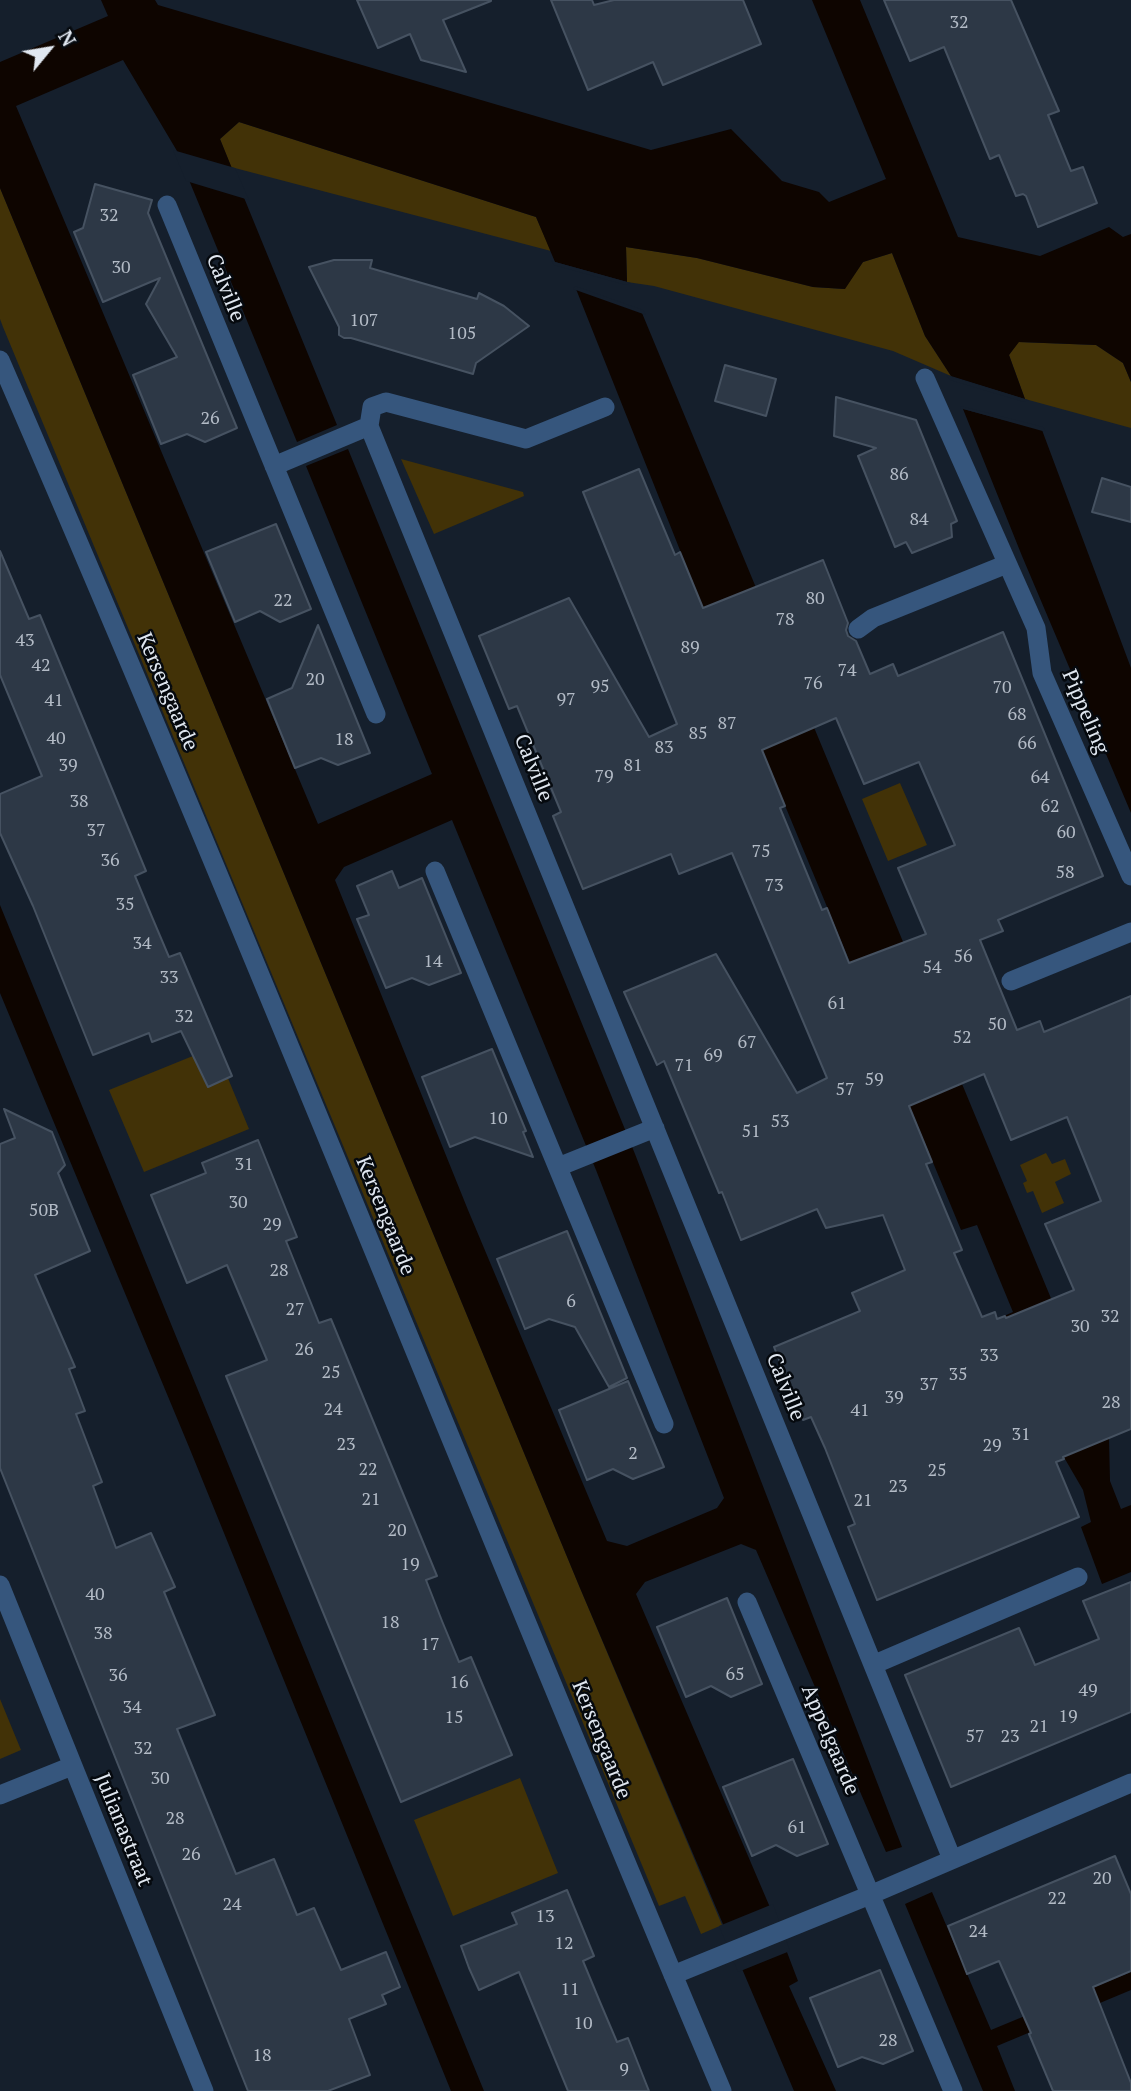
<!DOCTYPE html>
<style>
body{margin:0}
#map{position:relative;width:1131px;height:2091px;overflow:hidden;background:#151f2c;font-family:"PT Serif",serif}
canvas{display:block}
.north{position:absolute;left:14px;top:14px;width:70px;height:70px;-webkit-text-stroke:5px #05090e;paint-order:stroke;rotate:60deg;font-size:19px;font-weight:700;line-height:28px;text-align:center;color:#e0e7f0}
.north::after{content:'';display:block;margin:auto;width:24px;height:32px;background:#e0e7f0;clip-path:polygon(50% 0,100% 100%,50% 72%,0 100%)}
</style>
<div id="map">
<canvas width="1131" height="2091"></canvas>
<div class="north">N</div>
</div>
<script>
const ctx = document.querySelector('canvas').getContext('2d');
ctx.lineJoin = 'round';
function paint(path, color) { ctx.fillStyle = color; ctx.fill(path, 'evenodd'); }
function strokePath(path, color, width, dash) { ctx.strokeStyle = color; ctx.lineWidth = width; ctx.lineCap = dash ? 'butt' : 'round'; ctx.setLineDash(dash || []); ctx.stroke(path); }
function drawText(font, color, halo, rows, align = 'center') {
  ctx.font = font + ' "PT Serif",serif'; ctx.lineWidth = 5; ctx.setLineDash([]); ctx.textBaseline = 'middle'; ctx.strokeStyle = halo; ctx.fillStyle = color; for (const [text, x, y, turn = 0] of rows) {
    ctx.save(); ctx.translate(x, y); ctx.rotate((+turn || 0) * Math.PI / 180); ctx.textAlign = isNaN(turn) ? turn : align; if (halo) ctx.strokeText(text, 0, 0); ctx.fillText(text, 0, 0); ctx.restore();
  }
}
paint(new Path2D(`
 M239 122 536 217 551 251 231 167 220 139Z
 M0 188 580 1588 722 1925 701 1934 685 1896 659 1906 3 327 0 319Z
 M626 247 697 258 813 287 844 289 863 262 892 253 925 336 951 376 893 351 654 286 627 282Z
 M1018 342 1096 345 1123 363 1131 382V428L1025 399 1009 355Z
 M401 459 523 492 524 496 434 534Z
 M900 783 927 845 888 861 862 799Z
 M215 1047 249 1129 144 1172 109 1090Z
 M1046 1153 1052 1164 1065 1159 1071 1174 1055 1182 1064 1203 1042 1213 1033 1191 1027 1193 1023 1183 1027 1181 1020 1165Z
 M0 1699 21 1750 0 1759Z
 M520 1778 558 1873 453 1916 414 1820Z`), '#423207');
paint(new Path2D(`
 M101 0H155L158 5 651 150 731 129 782 181 819 192 829 202 886 179 812 0H860L958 237 1040 256 1109 227 1123 237 1131 234V382L1123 363 1096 345 1019 342 1009 355 1025 399 951 376 925 336 892 253 863 262 845 289 813 287 697 258 626 247 627 282 555 262 536 217 239 122 220 139 337 425 297 442 177 151 123 60 16 106 318 824 432 774 306 466 348 449 635 1154 902 1847 886 1852 756 1550 741 1544 645 1582 636 1594 769 1905 798 1981 789 1986 836 2091H794L580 1588 0 188V62L108 16ZM452 820 596 1170 724 1498 717 1508 627 1546 607 1541 468 1210 335 880 344 867Z
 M576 289 642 313 1109 1438 1110 1481 1121 1509 1131 1505V1572L1102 1584 1081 1527 1091 1522 1083 1490 1065 1459 1056 1462 997 1319 1013 1312 977 1225 961 1230 762 750 718 622 711 605 703 608Z
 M963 409 1042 430 1131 668V813L1022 556Z
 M0 905 484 2091H451L189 1447 0 993Z
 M932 1892 991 2030 1131 1972V1990L997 2046 1015 2091H983L905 1904Z`), '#0e0500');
paint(new Path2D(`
 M173 150 235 168 249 200 186 181Z
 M551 260 555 262 631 283 626 285 554 265Z
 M575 286 643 310 646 315 573 289Z
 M946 375 1028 400 1024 402 950 380Z
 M961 406 1043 427 1046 432 960 408Z
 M773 1904 790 1951 738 1972 719 1926Z`), '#151f2c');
const building = new Path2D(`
 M357 0H491V1L443 20 466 72 421 60 410 34 378 48Z
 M551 0H592L594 5 614 0H743L761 44 663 85 653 62 588 90Z
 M884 0H1011L1059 111 1048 115 1071 171 1083 167 1097 203 1038 227 1026 196 1023 194 1016 196 999 155 990 159 944 47 910 61Z
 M95 184 152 200 148 213 237 428 205 442 187 434 161 444 133 375 177 357 146 304 160 278 103 302 74 232 83 228Z
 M334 260H372L370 268 477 299 479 293 504 306 529 326 476 363 473 374 351 338H344L339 335V327L309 267Z
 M725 365 776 379 766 416 715 401Z
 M836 397 916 420 957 521 951 524 952 537 912 553 906 542 895 547 858 456 876 448 834 436Z
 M639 469 675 555 680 552 703 608 823 560 848 623 846 630 848 636 856 641 870 674 893 664 898 676 1003 632 1103 876 998 920 1003 931 980 940 1017 1030 1040 1021 1044 1032 1131 996V1429L1063 1457 1064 1459 1056 1462 1079 1517 877 1600 848 1527 855 1524 825 1448 811 1417 803 1420 774 1347 860 1311 852 1293 905 1270 883 1215 826 1228 817 1209 741 1240 722 1192 719 1193 664 1061 657 1065 624 992 716 954 797 1093 827 1078 732 853 679 874 671 854 583 889 553 816 561 812 517 706 509 709 479 636 569 598 649 737 677 724 583 492ZM836 718 864 784 919 762 955 845 898 868 926 934 849 963 827 908 822 910 780 808 785 806 762 750ZM984 1074 1011 1140 1067 1117 1101 1201 1045 1224 1074 1290 1006 1318 1005 1316 997 1319 995 1312 982 1317 954 1253 962 1250 926 1164 932 1162 909 1106Z
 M1102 478 1131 487V522L1092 512Z
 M276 524 311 609 280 622 260 611 235 622 206 552Z
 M0 551 29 619 40 615 146 871 135 876 152 917 169 957 180 953 232 1076 208 1087 181 1031 152 1042 149 1033 93 1055 33 906 0 833V794L42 776 0 675Z
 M318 625 370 753 338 765 321 758 295 768 267 699 292 688Z
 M392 871 399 888 422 878 461 973 429 985 412 978 386 988 357 919 369 915 357 886Z
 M492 1049 526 1131 523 1132 533 1157 475 1137 450 1147 422 1077Z
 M4 1109 52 1132 65 1165 58 1173 90 1251 35 1275 75 1367 69 1369 85 1411 76 1414 102 1482 93 1486 116 1548 151 1533 175 1587 164 1592 215 1715 177 1729 236 1874 274 1859 297 1915 314 1908 341 1970 386 1952 400 1987 382 1995 386 2004 349 2019 370 2075 328 2091H248L0 1468V1144L15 1138Z
 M258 1140 297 1237 286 1241 319 1323 331 1319 437 1576 426 1580 442 1621 459 1662 471 1657 512 1755 401 1802 226 1376 267 1360 227 1265 187 1283 151 1195 206 1173 202 1163Z
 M567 1231 627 1378 609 1387 575 1327 549 1319 525 1329 497 1259Z
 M628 1381 664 1467 633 1479 613 1469 587 1480 559 1410Z
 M1131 1582V1712L951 1787 905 1675 1019 1628 1035 1665 1099 1639 1083 1601Z
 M727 1598 762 1684 731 1697 711 1686 686 1697 657 1627Z
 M793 1759 828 1844 797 1856 776 1845 752 1856 723 1787Z
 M1115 1856 1131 1894V1971L1093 1987 1131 2083V2091H1053L1029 2034 1031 2033 999 1961 967 1974 948 1926Z
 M567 1890 594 1956 583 1961 600 2002 617 2042 628 2038 649 2091H568L519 1972 479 1990 469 1968 461 1946 517 1924 512 1913Z
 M880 1970 913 2051 883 2064 862 2057 838 2067 810 1998Z`);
paint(building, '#2d3846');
strokePath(building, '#465261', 2);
strokePath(new Path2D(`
 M167 205 376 714
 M0 360C249 933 478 1515 722 2091
 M925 378 1036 628 1042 673 1131 876
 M605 407 526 439 386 402 372 407 369 426 952 1859
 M274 466 369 426
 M858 629 873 618 1007 564
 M435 871 664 1424
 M1011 981 1131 932
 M558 1167 655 1128
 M0 1585 204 2091
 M747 1602 953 2091
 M875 1664 1078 1577
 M0 1795 72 1766
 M673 1975 870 1895 1131 1783`), '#36567d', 19);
drawText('18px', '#b3bbc6', null, [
 ["32",959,23],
 ["32",109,216],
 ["30",121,268],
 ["107",364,321],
 ["105",462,334],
 ["26",210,419],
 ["86",899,475],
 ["84",919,520],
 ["80",815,599],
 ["22",283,601],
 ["78",785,620],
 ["43",25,641],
 ["89",690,648],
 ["42",41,666],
 ["74",847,671],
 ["20",315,680],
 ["76",813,684],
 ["95",600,687],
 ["70",1002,688],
 ["97",566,700],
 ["41",54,701],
 ["68",1017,715],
 ["87",727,724],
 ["85",698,734],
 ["40",56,739],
 ["18",344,740],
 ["66",1027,744],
 ["83",664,748],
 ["39",68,766],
 ["81",633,766],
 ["79",604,777],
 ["64",1040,778],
 ["38",79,802],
 ["62",1050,807],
 ["37",96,831],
 ["60",1066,833],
 ["75",761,852],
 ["36",110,861],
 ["58",1065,873],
 ["73",774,886],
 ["35",125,905],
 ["34",142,944],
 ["56",963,957],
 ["14",433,962],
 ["54",932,968],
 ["33",169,978],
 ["61",837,1004],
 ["32",184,1017],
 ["50",997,1025],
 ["52",962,1038],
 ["67",747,1043],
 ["69",713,1056],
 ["71",684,1066],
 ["59",874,1080],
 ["57",845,1090],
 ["10",498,1119],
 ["53",780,1122],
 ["51",751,1132],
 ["31",244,1165],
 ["30",238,1203],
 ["50B",44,1211],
 ["29",272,1225],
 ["28",279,1271],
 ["6",571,1302],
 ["27",295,1310],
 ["32",1110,1317],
 ["30",1080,1327],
 ["26",304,1350],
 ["33",989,1356],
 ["25",331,1373],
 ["35",958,1375],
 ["37",929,1385],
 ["39",894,1398],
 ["28",1111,1403],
 ["24",333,1410],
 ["41",860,1411],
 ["31",1021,1435],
 ["23",346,1445],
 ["29",992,1446],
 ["2",633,1454],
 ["22",368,1470],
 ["25",937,1471],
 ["23",898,1487],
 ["21",371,1500],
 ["21",863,1501],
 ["20",397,1531],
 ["19",410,1565],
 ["40",95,1595],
 ["18",390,1623],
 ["38",103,1634],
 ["17",430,1645],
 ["65",735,1675],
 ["36",118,1676],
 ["16",459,1683],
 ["49",1088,1691],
 ["34",132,1708],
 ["19",1068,1717],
 ["15",454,1718],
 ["21",1039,1727],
 ["57",975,1737],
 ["23",1010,1737],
 ["32",143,1749],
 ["30",160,1779],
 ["28",175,1819],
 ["61",797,1828],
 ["26",191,1855],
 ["20",1102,1879],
 ["22",1057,1899],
 ["24",232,1905],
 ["13",545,1917],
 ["24",978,1932],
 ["12",564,1944],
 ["11",570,1990],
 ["10",583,2024],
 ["28",888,2041],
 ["18",262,2056],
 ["9",624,2070]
]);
drawText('21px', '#e0e7f0', '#05090e', [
 ["Calville",225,288,68],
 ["Kersengaarde",167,692,67],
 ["Pippeling",1085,712,67],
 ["Calville",533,768,68],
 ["Kersengaarde",385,1216,68],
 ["Calville",785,1387,68],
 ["Kersengaarde",601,1740,68],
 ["Appelgaarde",830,1740,67],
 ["Julianastraat",123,1830,68]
]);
</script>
